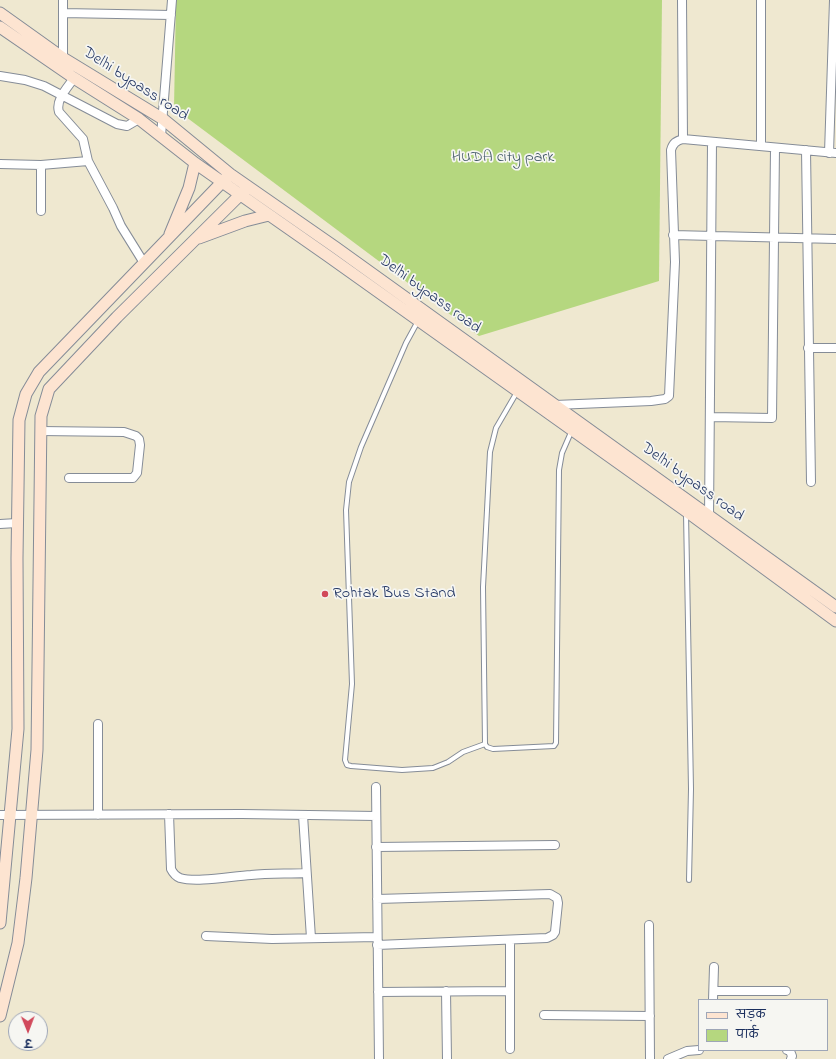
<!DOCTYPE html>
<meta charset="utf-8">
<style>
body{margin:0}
#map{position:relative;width:836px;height:1059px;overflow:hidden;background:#efe8d0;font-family:"Indie Flower","Playpen Sans Deva",sans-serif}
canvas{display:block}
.legend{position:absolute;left:698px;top:999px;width:130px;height:52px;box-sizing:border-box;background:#f6f6f2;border:1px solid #9ea6b7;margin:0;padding:5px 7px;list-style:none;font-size:12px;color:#1b2f5e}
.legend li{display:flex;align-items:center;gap:8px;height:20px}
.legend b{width:20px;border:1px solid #9ea6b7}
.north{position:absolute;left:8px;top:1011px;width:40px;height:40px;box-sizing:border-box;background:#f6f6f2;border:1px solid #9ea6b7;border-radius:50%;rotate:179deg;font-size:11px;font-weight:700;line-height:16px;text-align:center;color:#1b2f5e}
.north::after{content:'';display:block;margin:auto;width:14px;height:18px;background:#d1495b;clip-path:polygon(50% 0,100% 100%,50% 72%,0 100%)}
</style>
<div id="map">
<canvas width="836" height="1059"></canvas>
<ul class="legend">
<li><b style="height:5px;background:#fde4d1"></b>सड़क</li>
<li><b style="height:11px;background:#b5d77f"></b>पार्क</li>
</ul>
<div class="north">उ</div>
</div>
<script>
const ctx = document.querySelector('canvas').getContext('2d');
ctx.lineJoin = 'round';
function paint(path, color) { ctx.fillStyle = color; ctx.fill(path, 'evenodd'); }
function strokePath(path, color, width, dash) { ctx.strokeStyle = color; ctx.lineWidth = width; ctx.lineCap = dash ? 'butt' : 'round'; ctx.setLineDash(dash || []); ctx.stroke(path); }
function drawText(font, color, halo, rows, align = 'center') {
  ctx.font = font + ' "Indie Flower",sans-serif'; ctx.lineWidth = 3.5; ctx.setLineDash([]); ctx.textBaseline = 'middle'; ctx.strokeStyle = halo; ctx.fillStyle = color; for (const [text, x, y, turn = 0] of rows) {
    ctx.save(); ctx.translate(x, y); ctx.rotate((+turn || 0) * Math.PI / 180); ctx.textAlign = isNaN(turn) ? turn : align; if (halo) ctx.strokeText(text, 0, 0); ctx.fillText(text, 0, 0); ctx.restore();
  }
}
paint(new Path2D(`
 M176 0H662L659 281 479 336 174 108Z`), '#b5d77f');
const lane = new Path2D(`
 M418 321 406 343 361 447 349 482 346 510 352 684 345 760 347 765 351 766 402 770 433 768 448 762 463 752 485 744
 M517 392 496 428 490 452 483 587 485 744 487 747 493 749 554 746 556 743 559 470 562 453 572 430
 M686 513 691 789 689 880`);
const street = new Path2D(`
 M63 0V58
 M63 13 171 15
 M0 76 25 80 44 86 117 124 127 126 139 119
 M74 78C68 87 55 100 59 112L83 139 88 161
 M161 136 172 0
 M683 139 836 153
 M761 146V0
 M806 150 811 482
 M829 153 834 0
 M0 164 41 165 88 161 113 208 121 226 144 263
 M41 165V211
 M673 235 836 239
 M808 348H836
 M555 405 651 401 665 399 669 396 675 262 671 150C673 143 676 141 683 139L682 0
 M710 417 772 418 775 148
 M40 431 124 432 136 436 139 439 140 445 137 473 133 478H69
 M709 519 712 142
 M0 524 17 523
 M376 787 379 1059
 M169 814 171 869C173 873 175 876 180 878 197 883 232 876 251 875 269 873 288 874 306 873
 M0 815 242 814 376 816
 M98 815V724
 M303 815 311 938
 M376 847 555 845
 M377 899 550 894 557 898 558 903 555 932 553 935 547 938 377 945
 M649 925 650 1059
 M206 936 272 939 377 937
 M510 940V1049
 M446 991 447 1059
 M714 991H786
 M378 992 510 991
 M713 1000 714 967
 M544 1015 650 1016
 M787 1050 790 1051 792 1056 791 1059
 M668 1059 687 1051 699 1050`);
const secondary = new Path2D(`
 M0 13 63 58 163 119 230 174 335 247 836 607
 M0 27 74 78 139 119 195 163 328 256 686 511 836 621
 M170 234 189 188 195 163
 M199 238 245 221 269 215
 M0 923 18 729 17 558 19 420 26 394 39 372 227 177
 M0 1016 18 943 26 878 37 750 41 416 49 389 117 317 245 190`);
strokePath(lane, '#858c97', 6);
strokePath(street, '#858c97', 10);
strokePath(secondary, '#858c97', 13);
strokePath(lane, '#fff', 4);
strokePath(street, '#fff', 8);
strokePath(secondary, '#fde4d1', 11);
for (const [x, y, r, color] of [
 [325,594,4,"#d1495b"]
]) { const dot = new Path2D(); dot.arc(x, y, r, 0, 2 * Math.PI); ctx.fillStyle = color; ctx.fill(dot); strokePath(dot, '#f6f6f2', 1.5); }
drawText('16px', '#1b2f5e', '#f6f6f2', [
 ["Delhi bypass road",135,85,33],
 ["Delhi bypass road",429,295,36],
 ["Delhi bypass road",692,483,36]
]);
drawText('16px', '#425966', '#f6f6f2', [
 ["HUDA city park",503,158]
]);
drawText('16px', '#1b2f5e', '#f6f6f2', [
 ["Rohtak Bus Stand",333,594]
], 'left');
</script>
